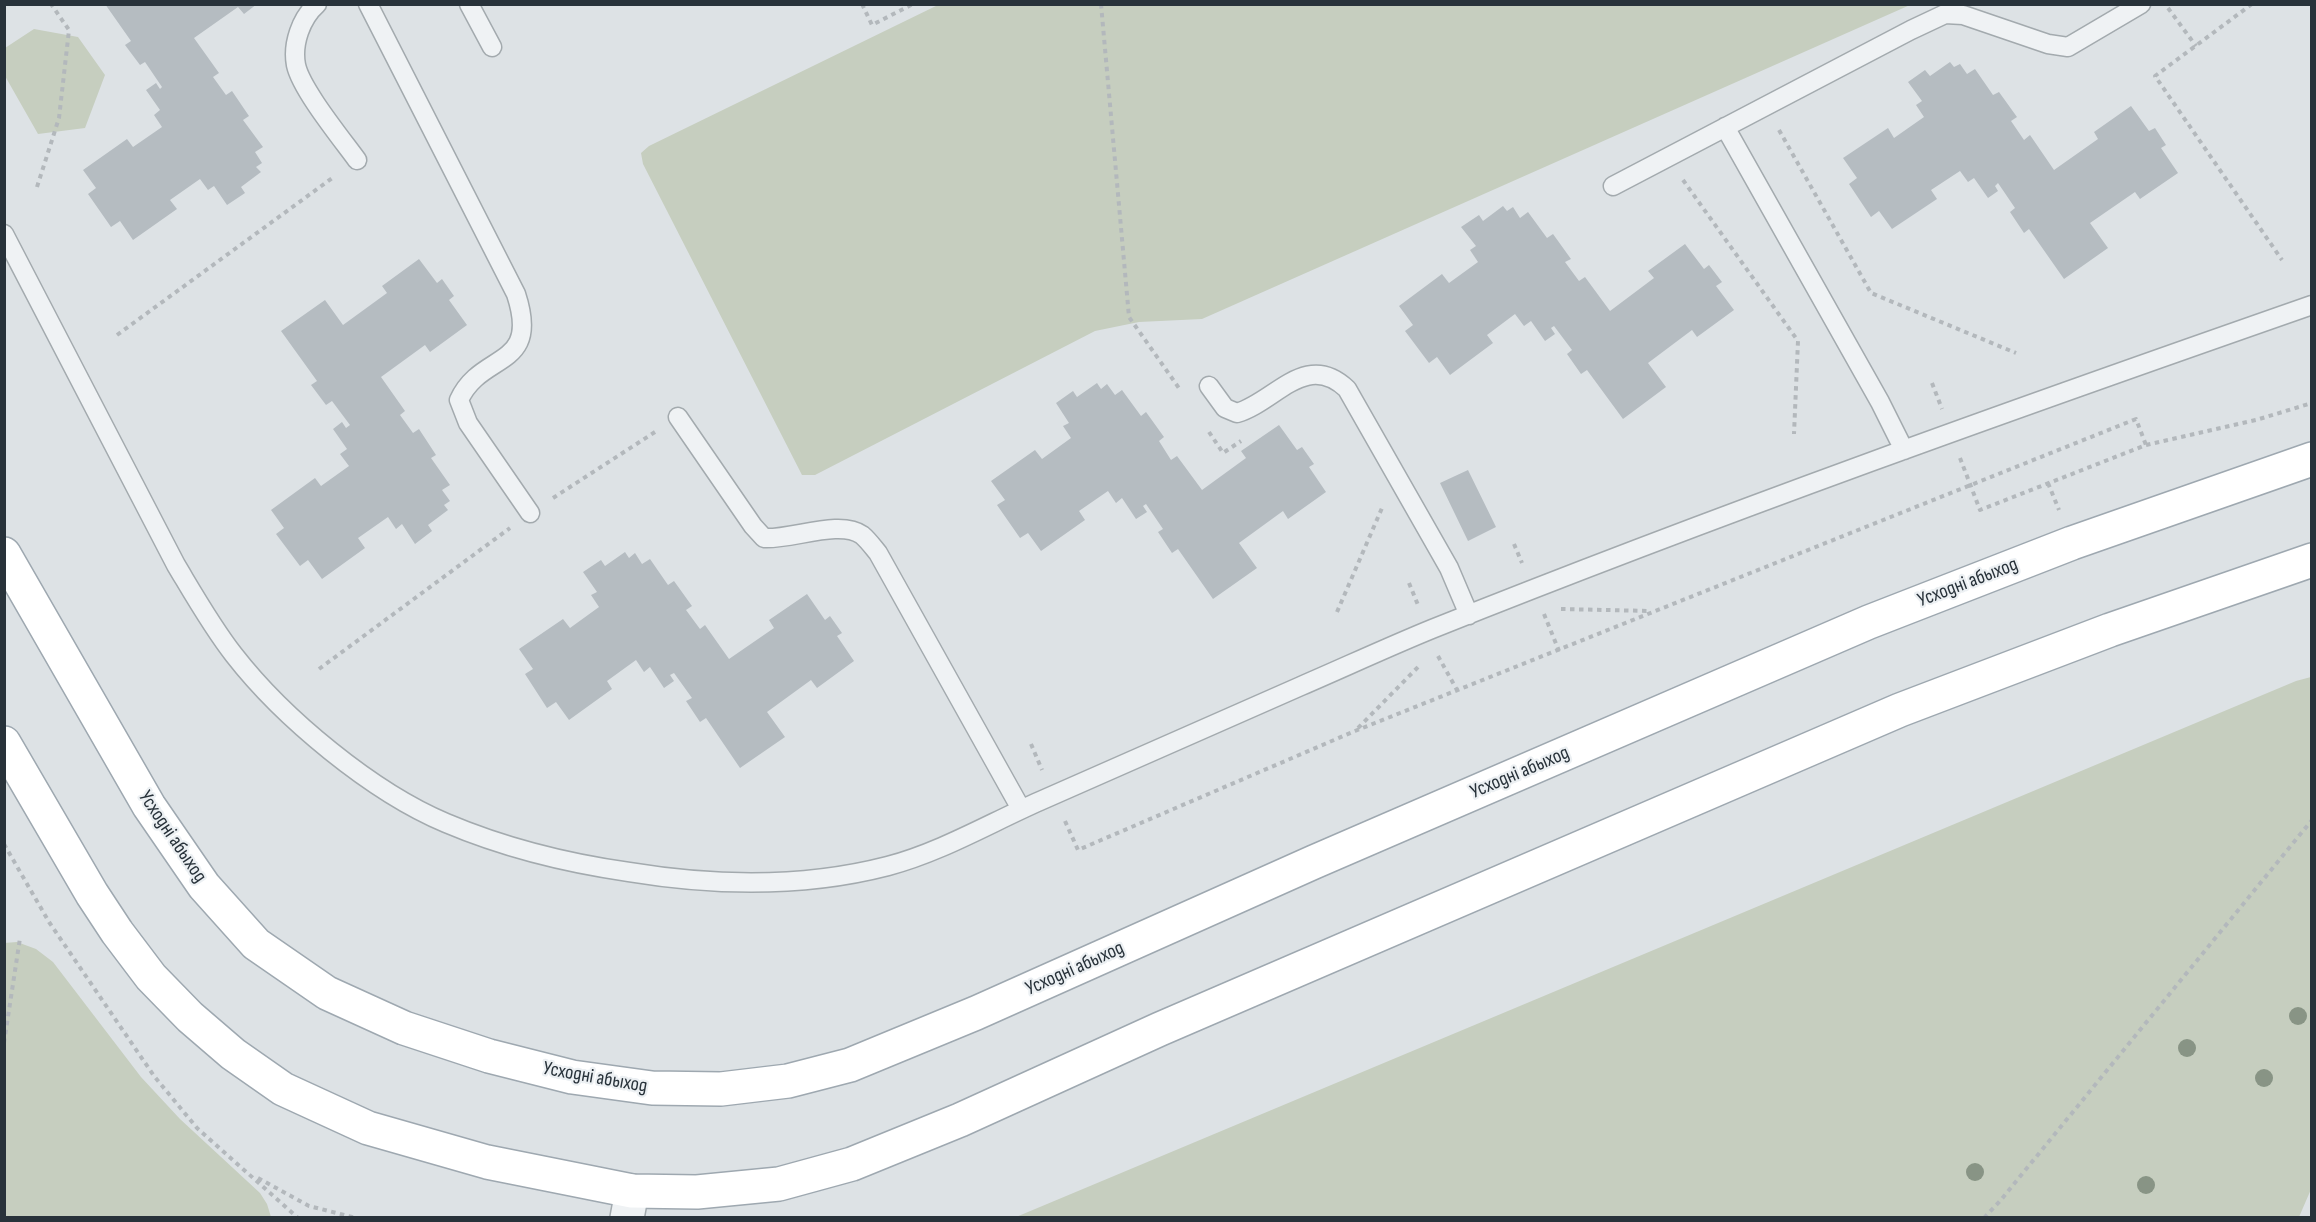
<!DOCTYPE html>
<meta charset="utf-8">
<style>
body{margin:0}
#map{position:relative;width:2316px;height:1222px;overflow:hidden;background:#dde2e5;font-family:"Sofia Sans Condensed",sans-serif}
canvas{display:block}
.frame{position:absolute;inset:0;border:6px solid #28323a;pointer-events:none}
</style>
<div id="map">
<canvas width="2316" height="1222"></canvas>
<div class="frame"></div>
</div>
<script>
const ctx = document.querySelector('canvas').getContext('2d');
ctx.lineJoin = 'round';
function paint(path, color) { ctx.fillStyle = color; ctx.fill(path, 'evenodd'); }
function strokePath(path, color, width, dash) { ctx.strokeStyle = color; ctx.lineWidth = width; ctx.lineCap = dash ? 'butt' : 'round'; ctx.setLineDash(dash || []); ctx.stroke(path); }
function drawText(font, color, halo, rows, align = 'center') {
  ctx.font = font + ' "Sofia Sans Condensed",sans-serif'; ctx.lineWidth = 4.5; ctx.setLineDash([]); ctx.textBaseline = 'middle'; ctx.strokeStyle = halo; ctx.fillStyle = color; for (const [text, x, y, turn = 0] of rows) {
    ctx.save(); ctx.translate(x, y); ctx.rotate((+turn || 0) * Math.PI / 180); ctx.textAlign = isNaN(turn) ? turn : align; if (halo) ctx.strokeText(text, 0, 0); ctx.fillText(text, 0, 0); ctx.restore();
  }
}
paint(new Path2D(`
 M940 4H1910V5L1202 319 1139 322 1095 331 815 475H802L643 164 641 153 649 146Z
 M34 29 78 37 105 75 85 128 38 134 5 76V48Z
 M2311 677 2312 1187 2299 1217H1016L2296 681Z
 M17 942 36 949 53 962 141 1077 180 1119 260 1193 267 1204 271 1217H5L4 943Z`), '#c6cebf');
paint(new Path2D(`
 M105 4H257L244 14 238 7 194 38 219 73 213 77 226 95 232 91 249 116 243 120 263 147 255 152 262 163 256 167 261 172 241 187 245 193 227 205 214 186 208 190 200 179 170 200 177 209 133 240 120 221 111 227 88 194 96 188 83 170 127 139 133 147 162 127 154 115 160 110 146 90 156 83 160 89 162 87 145 62 140 65 125 45 131 41Z
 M1950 62 1954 67 1960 64 1967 74 1975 69 1993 95 1999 92 2017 117 2011 121 2024 140 2030 135 2054 170 2098 139 2094 132 2131 106 2149 131 2155 128 2166 145 2161 148 2178 173 2140 199 2135 192 2090 223 2108 248 2064 279 2029 229 2024 233 2010 212 2015 208 1998 183 1995 186 1998 191 1988 198 1974 178 1968 182 1960 171 1931 190 1937 199 1892 229 1879 211 1871 217 1849 184 1857 178 1843 158 1888 128 1894 138 1924 117 1916 105 1922 101 1908 82 1925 70 1930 76Z
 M1503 206 1507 211 1513 207 1520 218 1528 212 1547 238 1553 234 1571 259 1565 262 1579 281 1585 277 1610 311 1654 278 1648 271 1685 244 1704 269 1709 265 1722 282 1716 286 1734 310 1697 337 1692 330 1648 363 1666 387 1623 419 1587 370 1581 374 1567 354 1572 350 1554 326 1551 328 1555 334 1545 341 1531 321 1524 326 1515 314 1487 335 1493 343 1450 375 1437 357 1429 363 1405 331 1413 325 1399 306 1442 274 1449 283 1478 262 1470 250 1476 246 1461 227 1479 215 1483 221Z
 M419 259 437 283 442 279 454 296 449 300 467 325 430 352 425 345 381 377 405 411 400 415 413 433 419 429 436 455 431 458 450 485 442 490 450 501 444 505 448 510 428 525 432 531 415 544 402 524 396 529 388 517 358 538 365 548 322 579 308 560 300 566 276 534 284 528 271 510 315 478 321 486 349 466 340 454 347 449 333 429 342 422 346 428 350 425 332 401 326 405 311 385 317 381 281 331 325 300 343 325 387 293 382 286Z
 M1097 383 1101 389 1107 384 1115 395 1122 390 1141 416 1146 412 1164 437 1159 441 1171 460 1177 456 1202 490 1246 458 1241 451 1279 425 1297 450 1302 447 1314 464 1309 467 1326 492 1288 519 1283 511 1239 543 1257 568 1213 599 1178 549 1172 553 1158 532 1163 529 1146 504 1143 506 1147 512 1136 519 1122 498 1116 503 1108 491 1079 511 1085 520 1041 551 1028 533 1020 538 997 505 1005 500 991 481 1035 450 1042 459 1071 438 1063 426 1069 423 1056 403 1073 391 1077 397Z
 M1468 470 1496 527 1468 541 1440 483Z
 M625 552 629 558 635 553 642 564 650 559 668 585 674 581 692 606 686 610 700 629 705 625 729 659 774 628 769 620 807 594 825 620 830 616 842 633 837 636 854 661 817 688 811 680 767 712 785 737 740 768 706 718 700 722 686 701 692 698 674 673 670 675 674 681 664 688 650 667 644 672 636 660 607 681 612 689 569 720 556 702 547 708 525 674 533 669 519 649 563 619 570 628 599 607 591 595 597 592 583 572 601 560 605 566Z`), '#b5bcc1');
const service = new Path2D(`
 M317 4C301 18 292 44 296 65 301 89 341 138 357 160
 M368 4 516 294C541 370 481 351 459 400L468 423 530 513
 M469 4 492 47
 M1725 127 1880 402 1904 450
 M1613 186 1911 30 1945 14 1963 15 2048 44 2068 47 2141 4
 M4 234 176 565C194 595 212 627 234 655 283 718 372 792 446 823 505 848 566 863 629 872 714 886 803 888 888 866 941 852 990 823 1040 801 1127 763 1214 724 1301 686 1345 667 1388 647 1432 629 1722 513 2017 408 2312 305
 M1209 386 1225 408 1237 413C1275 402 1306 350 1347 389L1449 568 1469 615
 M678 417 753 526 764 538C791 540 840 519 862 535 868 540 873 547 878 553L1021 809`);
const minor = new Path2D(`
 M627 1218 632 1191`);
const primary = new Path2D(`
 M4 554 149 806 204 886 256 944 327 993 404 1028 489 1056 572 1077 652 1088 721 1089 788 1081 850 1065 976 1013 1314 862 1869 622 2072 543 2312 459
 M4 743 92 894 117 932 151 977 190 1017 233 1054 283 1089 368 1128 487 1162 632 1191 697 1192 779 1184 852 1164 960 1120 1160 1029 1900 710 2110 630 2312 560`);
strokePath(service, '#a3aaae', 21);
strokePath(minor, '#a3aaae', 36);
strokePath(primary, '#9ea8b0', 36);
strokePath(new Path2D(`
 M862 4 872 25 913 4
 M1101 4 1129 317 1181 391
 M2252 4 2155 76 2282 260
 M2168 8 2196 46
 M1779 130 1871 293 2016 353
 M1683 180 1798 341 1794 434
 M37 187 59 118 69 30 51 4
 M117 335 335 176
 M1932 383 1942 409
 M1209 432 1223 453 1241 441
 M1960 458 1980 510 2146 445 2256 420 2312 403
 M2048 483 2059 510
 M553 498 655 432
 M1514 544 1522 563
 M1409 583 1418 605
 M1561 609 1650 611
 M1337 612 1382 508
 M1544 614 1559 651
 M1438 656 1457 690
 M319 669 510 528
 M1358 728 1420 665
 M1031 744 1042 770
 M1065 821 1078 850 1355 731 2136 419 2146 445
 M4 844 49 922 154 1076 197 1128 298 1218
 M4 1043 20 938
 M258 1178 309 1206 356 1218
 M1984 1218 2000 1201 2312 820`), '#b3b8bc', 4, [4.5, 4.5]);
strokePath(service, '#eff2f4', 18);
strokePath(minor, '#eff2f4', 33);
strokePath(primary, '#fff', 33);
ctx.fillStyle = '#889485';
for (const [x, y] of [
 [2298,1016],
 [2187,1048],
 [2264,1078],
 [1975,1172],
 [2146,1185]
]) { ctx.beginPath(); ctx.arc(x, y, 9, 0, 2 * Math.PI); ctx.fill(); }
drawText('20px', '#28323a', '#ecf0f3', [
 ["Усходні абыход",1968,583,-21],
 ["Усходні абыход",1520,773,-23],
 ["Усходні абыход",172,837,56],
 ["Усходні абыход",1075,969,-24],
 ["Усходні абыход",595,1078,10]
]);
</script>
